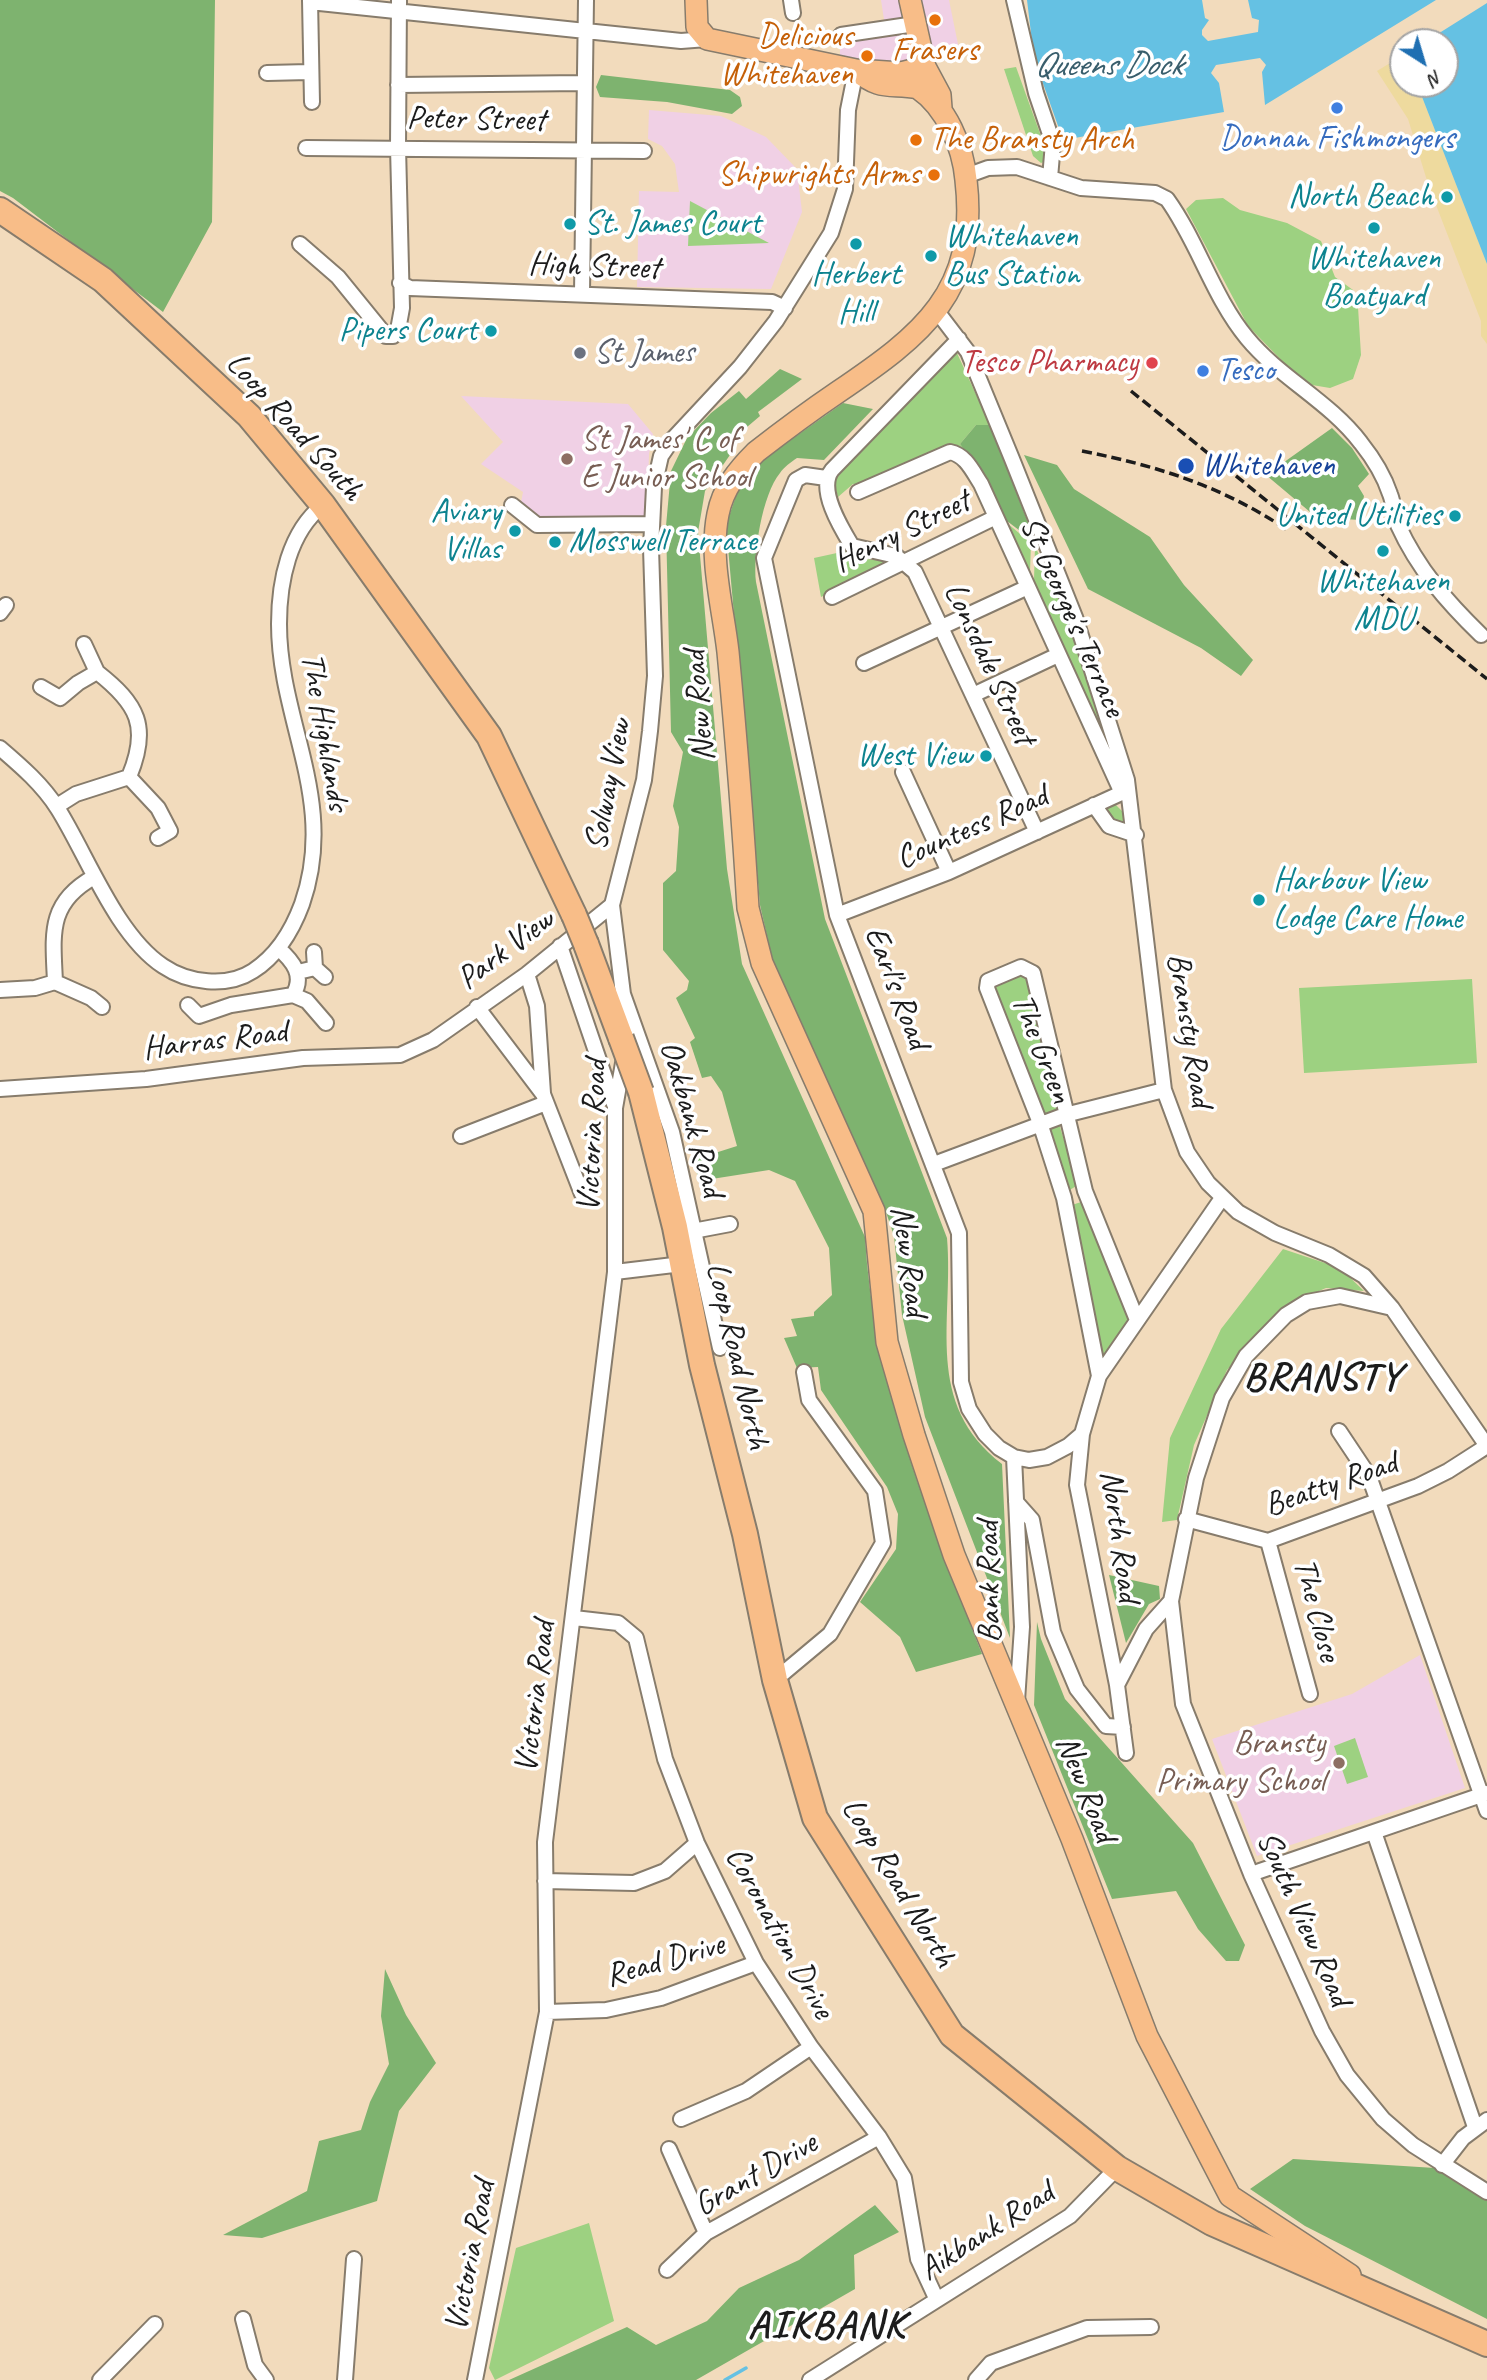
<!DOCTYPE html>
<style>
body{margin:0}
#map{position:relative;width:1487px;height:2380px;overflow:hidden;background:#f2dbbc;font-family:Caveat,sans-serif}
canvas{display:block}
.north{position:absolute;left:1389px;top:28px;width:70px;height:70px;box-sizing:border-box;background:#fff;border:2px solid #a4a4a4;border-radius:50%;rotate:143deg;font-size:19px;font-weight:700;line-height:28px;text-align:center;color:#1c1c1c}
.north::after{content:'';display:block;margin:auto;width:24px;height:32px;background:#1f6fb2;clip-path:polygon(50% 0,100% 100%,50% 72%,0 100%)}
</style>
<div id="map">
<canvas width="1487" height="2380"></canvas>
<div class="north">N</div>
</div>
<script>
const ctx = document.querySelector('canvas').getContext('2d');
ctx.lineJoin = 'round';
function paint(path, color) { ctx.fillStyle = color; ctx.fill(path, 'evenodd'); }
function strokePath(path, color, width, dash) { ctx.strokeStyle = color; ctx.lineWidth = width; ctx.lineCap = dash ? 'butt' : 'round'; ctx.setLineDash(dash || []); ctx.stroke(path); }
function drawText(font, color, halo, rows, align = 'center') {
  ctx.font = font + ' Caveat,sans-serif'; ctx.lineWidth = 7; ctx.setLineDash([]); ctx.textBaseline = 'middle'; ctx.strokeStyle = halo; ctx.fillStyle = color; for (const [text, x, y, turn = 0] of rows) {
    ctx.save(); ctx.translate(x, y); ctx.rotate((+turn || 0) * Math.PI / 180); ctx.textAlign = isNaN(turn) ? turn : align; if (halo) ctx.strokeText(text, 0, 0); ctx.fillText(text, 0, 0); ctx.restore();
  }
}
paint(new Path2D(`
 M881 0H949L961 59 912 63 840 61V33L885 26Z
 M649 110 721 116 766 137 797 169 802 212 771 289 637 287 639 191 679 192 675 164 662 146 648 139Z
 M461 396 628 404 653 434 649 454 647 521H539L520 507 523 492 481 464 503 442Z
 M1420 1655 1465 1788 1257 1856 1212 1739 1352 1694Z`), '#f0d0e5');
paint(new Path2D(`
 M1016 67 1046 150V161L1041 163 1033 156 1004 69Z
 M1223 198 1240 210 1287 223 1321 241 1335 277 1353 290 1358 307 1361 355 1353 379 1330 388 1312 385 1290 369 1248 326 1186 209 1196 200Z
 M690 201 769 243 688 246Z
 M957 353 990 425H976L960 444 974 460 971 462 950 443 862 484H853L838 497 833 479Z
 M1007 523 1031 543 1030 573Z
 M1035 546 1065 612 1117 767 1034 580Z
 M846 551 866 559 892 562 821 597 814 558Z
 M1114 803 1124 813 1125 827 1110 820 1105 809Z
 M1022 974 1031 982 1058 1111 1043 1116 994 988 1000 982Z
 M1472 979 1477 1063 1304 1073 1299 988Z
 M1059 1124 1078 1185 1068 1191 1047 1129Z
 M1084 1201 1133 1318 1102 1364 1069 1206Z
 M1283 1249 1340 1268 1364 1291 1326 1288 1286 1305 1227 1370 1194 1445 1177 1520 1162 1522 1170 1438 1221 1329Z
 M1355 1738 1368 1777 1347 1784 1334 1746Z
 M589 2223 614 2321 495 2380 489 2368 516 2248Z`), '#9dd181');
paint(new Path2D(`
 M0 0H215L212 222 163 312 13 198 0 191Z
 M601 75 730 90 740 97 742 106 732 114 667 102 600 97 596 87Z
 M780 369 802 379 758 412 760 416 727 444 732 452 705 491 698 532 727 869 742 964 865 1237C873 1383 930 1519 982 1654L916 1672 900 1637 860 1602 896 1549 898 1514 887 1487 821 1390 818 1367 797 1368 784 1338 797 1336 791 1319 814 1316V1312L832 1295 829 1248 795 1181 769 1170 699 1181 693 1160 737 1146 722 1092 711 1076 702 1078 690 1042 695 1038 676 998 687 990 689 981 663 950V883L676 871 679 827 673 806 683 752 671 732 666 526 671 471 687 438 711 413 739 391 746 399Z
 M843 403 873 409 824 460 797 458C791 462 784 467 780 473 762 495 753 554 756 582L825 919 947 1238C954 1322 923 1403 1002 1464L1010 1638 925 1417 902 1315 894 1236 886 1212 772 958 760 905 726 525 738 490 758 463Z
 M976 425H990L1036 543 1003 518 985 477 960 444Z
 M1332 428 1352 448 1369 474 1358 486 1364 496 1359 520 1316 517 1266 475Z
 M1024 455 1057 465 1074 489 1150 537 1184 585 1253 660 1241 676 1201 648 1088 589Z
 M1109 1575 1159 1586 1160 1599 1149 1604 1126 1643Z
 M1037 1622 1041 1639 1065 1699 1193 1843 1245 1945 1239 1961H1226L1198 1929 1176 1891 1112 1899 1034 1705Z
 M385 1969 406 2015 436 2063 399 2111 377 2201 262 2238 223 2235 307 2191 319 2141 361 2130 370 2102 389 2064 381 2016Z
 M1293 2159 1435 2168 1487 2200V2319L1305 2226 1250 2189Z
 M875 2205 899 2232 854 2255 855 2289 696 2380H509L627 2327 656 2345 707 2321 739 2288 799 2260Z`), '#7eb36f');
paint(new Path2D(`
 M1403 55V84H1417L1487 264V344L1481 336V321L1429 187 1408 119 1377 71Z`), '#eeda9e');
paint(new Path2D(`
 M1027 0H1202L1205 18 1209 20 1202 30V35L1208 41 1258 32 1259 20 1252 18 1248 0H1436L1265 105 1262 72 1266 65 1260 58 1216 65 1211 73 1219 83 1224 112 1063 140 1034 58Z
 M1487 3V264L1417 84H1445V42H1425Z`), '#65c1e3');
strokePath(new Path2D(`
 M725 2380 746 2368`), '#65c1e3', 3.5);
const street = new Path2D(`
 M310 0 312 102
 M791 0 793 13
 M1014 0 1036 93 1053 143 1050 178
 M310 2 681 41 707 39
 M841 35 915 24
 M267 73 309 72
 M398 85 583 83
 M306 148 644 151
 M966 176 988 168 1017 167 1081 188 1155 193 1167 199C1198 242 1213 297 1247 338 1280 378 1329 401 1361 443 1373 458 1384 476 1390 494 1394 504 1394 515 1398 525 1418 569 1447 602 1481 635
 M300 244 338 277 386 336H393L398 330 402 308 398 147 399 0
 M400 283 410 288 772 302 785 308
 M582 293 586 0
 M936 310 968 352 1012 459 1075 617 1127 780 1164 1090 1187 1152 1208 1183 1238 1212 1275 1233 1329 1255 1364 1276 1392 1308 1487 1446
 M959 339 832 470C817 489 841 528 852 546L896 556 915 572 1037 832
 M826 478 805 475 796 480 764 558 837 915 959 1233 961 1382 969 1409 985 1434 999 1448 1014 1457 1029 1460 1047 1457 1068 1446 1082 1434
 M858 492 950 452C966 455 973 472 981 484L1122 793
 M512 505 537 525 651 524
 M832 597 996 517
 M0 613 6 605
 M84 644 97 672
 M864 663 1028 587
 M41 687 60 698 78 683 97 672C138 704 150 727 129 777L76 794 57 806
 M973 695 1058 655
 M0 748C21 766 43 785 58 809 87 855 116 935 163 966 188 983 227 988 253 971 278 955 292 931 302 904 338 801 279 722 279 624 279 581 289 532 323 505
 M903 772 949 872
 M129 777 158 808 170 831 158 838
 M1094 805 1109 826 1136 835
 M837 915 949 872 1128 790
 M560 946 614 1104
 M314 952 315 968
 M298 972 315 968 325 977
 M527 974 537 1006 543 1093
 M55 982 91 998 102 1007
 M0 990 35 988 55 982C53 935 47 903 94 877
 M293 995 307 1001 326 1023
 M188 1005 199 1016 231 1005 293 995C305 976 293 961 278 948
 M477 1007 543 1094 582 1194
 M0 1089 146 1079 303 1058 400 1055 433 1040 527 974 612 905
 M461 1136 546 1103
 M934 1164 1065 1115 1164 1090
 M693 1231 730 1224
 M615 1272 682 1264
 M1392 1308 1340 1296 1307 1302 1286 1315 1246 1356 1222 1398 1196 1478 1171 1601 1183 1704 1251 1874 1322 2031 1347 2075 1383 2119 1413 2145 1487 2192
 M720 1348 672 1132 623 994 612 905 644 780 650 731 655 676 651 548 654 487 661 456 672 440 740 367 776 321 831 233 845 189 848 110 856 70
 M1099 1376 1064 1198 1040 1123 987 988 988 981 1021 967 1033 973 1085 1191 1137 1320
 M1339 1431 1369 1476 1487 1811
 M1014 1457 1022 1627 1017 1701
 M1016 1502 1032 1520 1053 1632 1077 1689 1106 1726 1123 1727
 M1186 1519 1268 1541 1418 1486 1448 1471 1487 1446
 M1268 1541 1310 1694
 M574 1618 618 1623 636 1638 665 1759 697 1843 756 1963 811 2047 879 2137 904 2178 918 2259 936 2298
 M775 1680 830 1634 883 1543 875 1491 809 1400 804 1372
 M1117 1685 1146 1629 1171 1601
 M1126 1753 1117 1685 1077 1485 1082 1434 1099 1376 1222 1198
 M1374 1832 1475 2127
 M1251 1874 1487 1793
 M545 1881 634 1883 665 1871 697 1843
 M547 2012 606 2010 661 1998 756 1963
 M681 2119 746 2091 811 2047
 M669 2149 706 2233
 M1442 2165 1463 2138 1487 2120
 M667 2270 706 2233 879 2137
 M243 2319 255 2365 266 2380
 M100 2380 155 2324
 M345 2380 354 2259
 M475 2380 547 2012 545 1842 615 1272V1108L631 1018
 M810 2380 1070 2216 1117 2168
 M976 2380 991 2363 1087 2328 1151 2327`);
const primary = new Path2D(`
 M696 0 697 27 707 39 856 70 901 73 925 67
 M910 0 925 67 940 95 941 108
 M856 70C881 91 889 83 918 88 946 107 963 146 966 180 979 292 922 335 838 392 810 411 783 431 756 452 738 470 723 488 718 514 709 558 723 608 728 652 736 737 743 823 748 908L762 963 874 1211 887 1342 914 1435 954 1555 1072 1839 1147 2036 1230 2196 1350 2275`);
const highway = new Path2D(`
 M0 210 103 280 249 416 323 505 489 736 574 915
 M586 944 621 1038
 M641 1092 675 1227 702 1365 745 1534 775 1680 815 1818 952 2035 1117 2168 1212 2223 1487 2344`);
strokePath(street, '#877c6c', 18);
strokePath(primary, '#877c6c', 24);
strokePath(highway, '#877c6c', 28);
strokePath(street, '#fff', 14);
strokePath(primary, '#f8bd88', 21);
strokePath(highway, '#f8bd88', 24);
strokePath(new Path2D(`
 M1131 391 1487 679
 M1082 451C1158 466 1221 486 1286 529`), '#1c1c1c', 3.5, [10, 5]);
const highwayBridge = new Path2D(`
 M574 915 586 944
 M621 1038 641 1092`);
strokePath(highwayBridge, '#877c6c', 28, []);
strokePath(highwayBridge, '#f8bd88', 24);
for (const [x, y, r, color] of [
 [935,20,7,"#e8710a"],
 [867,56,7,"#e8710a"],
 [1337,108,7,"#3f7fe0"],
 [916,140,7,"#e8710a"],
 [934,175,7,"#e8710a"],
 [1447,197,7,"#0f9aa8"],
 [570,224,7,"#0f9aa8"],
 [1374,228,7,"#0f9aa8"],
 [856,244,7,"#0f9aa8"],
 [931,256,7,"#0f9aa8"],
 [491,331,7,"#0f9aa8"],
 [580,353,7,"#6b7280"],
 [1152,363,7,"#e0444e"],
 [1203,371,7,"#3f7fe0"],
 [567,459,7,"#8d6e63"],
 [1186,466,9,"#1a4fb4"],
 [1455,516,7,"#0f9aa8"],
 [515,531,7,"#0f9aa8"],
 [555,542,7,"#0f9aa8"],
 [1383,551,7,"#0f9aa8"],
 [986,756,7,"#0f9aa8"],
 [1259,900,7,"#0f9aa8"],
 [1339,1763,7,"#8d6e63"]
]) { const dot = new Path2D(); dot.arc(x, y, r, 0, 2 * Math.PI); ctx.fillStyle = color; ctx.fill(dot); strokePath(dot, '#fff', 2.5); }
drawText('33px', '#c56008', '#fff', [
 ["Delicious",853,37],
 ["Whitehaven",853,75],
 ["Frasers",935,51,"center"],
 ["The Bransty Arch",930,140,"left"],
 ["Shipwrights Arms",920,175]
], 'right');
drawText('33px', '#1c1c1c', '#fff', [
 ["Peter Street",476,120,1],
 ["High Street",594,267,2],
 ["Loop Road South",294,427,48],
 ["Henry Street",902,532,-26],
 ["St George's Terrace",1072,617,66],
 ["Lonsdale Street",989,664,65],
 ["New Road",700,706,-95],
 ["The Highlands",324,732,80],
 ["Solway View",609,785,-79],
 ["Countess Road",972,828,-24],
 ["Park View",506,950,-37],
 ["Earl's Road",896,988,69],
 ["Bransty Road",1189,1030,81],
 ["Harras Road",215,1041,-7],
 ["The Green",1041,1049,68],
 ["Oakbank Road",691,1119,74],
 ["Victoria Road",593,1136,-87],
 ["New Road",908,1261,82],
 ["Loop Road North",737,1356,77],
 ["Beatty Road",1331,1485,-19],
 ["North Road",1119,1536,82],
 ["Bank Road",990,1582,-91],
 ["The Close",1316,1610,75],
 ["Victoria Road",536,1697,-83],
 ["New Road",1085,1789,68],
 ["Loop Road North",898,1883,59],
 ["South View Road",1303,1919,66],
 ["Coronation Drive",779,1933,61],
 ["Read Drive",665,1961,-16],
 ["Grant Drive",756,2175,-30],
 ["Aikbank Road",987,2232,-33],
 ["Victoria Road",471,2256,-79]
]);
drawText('33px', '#366cbe', '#fff', [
 ["Donnan Fishmongers",1337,139],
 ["Tesco",1217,371,"left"]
]);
drawText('33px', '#0d838f', '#fff', [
 ["North Beach",1433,197],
 ["St. James Court",584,224,"left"],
 ["Whitehaven",945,237,"left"],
 ["Bus Station",945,275,"left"],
 ["Whitehaven",1374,259,"center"],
 ["Boatyard",1374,297,"center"],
 ["Herbert",856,275,"center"],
 ["Hill",856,313,"center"],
 ["Pipers Court",477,331],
 ["Aviary",501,512],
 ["Villas",501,550],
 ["United Utilities",1441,516],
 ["Mosswell Terrace",569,542,"left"],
 ["Whitehaven",1383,582,"center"],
 ["MDU",1383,620,"center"],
 ["West View",972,756],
 ["Harbour View",1273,881,"left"],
 ["Lodge Care Home",1273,919,"left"]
], 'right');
drawText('33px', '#5b616d', '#fff', [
 ["St James",594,353]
], 'left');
drawText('33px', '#be3a42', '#fff', [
 ["Tesco Pharmacy",1138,363]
], 'right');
drawText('33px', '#785e54', '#fff', [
 ["St James' C of",581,440],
 ["E Junior School",581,478],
 ["Bransty",1325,1744,"right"],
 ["Primary School",1325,1782,"right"]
], 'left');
drawText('33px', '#164399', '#fff', [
 ["Whitehaven",1202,466]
], 'left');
drawText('italic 35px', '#395e6c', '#fff', [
 ["Queens Dock",1108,66]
]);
ctx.letterSpacing = '2px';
drawText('bold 40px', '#1c1c1c', '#fff', [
 ["BRANSTY",1323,1379],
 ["AIKBANK",827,2327]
]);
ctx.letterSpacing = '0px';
</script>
